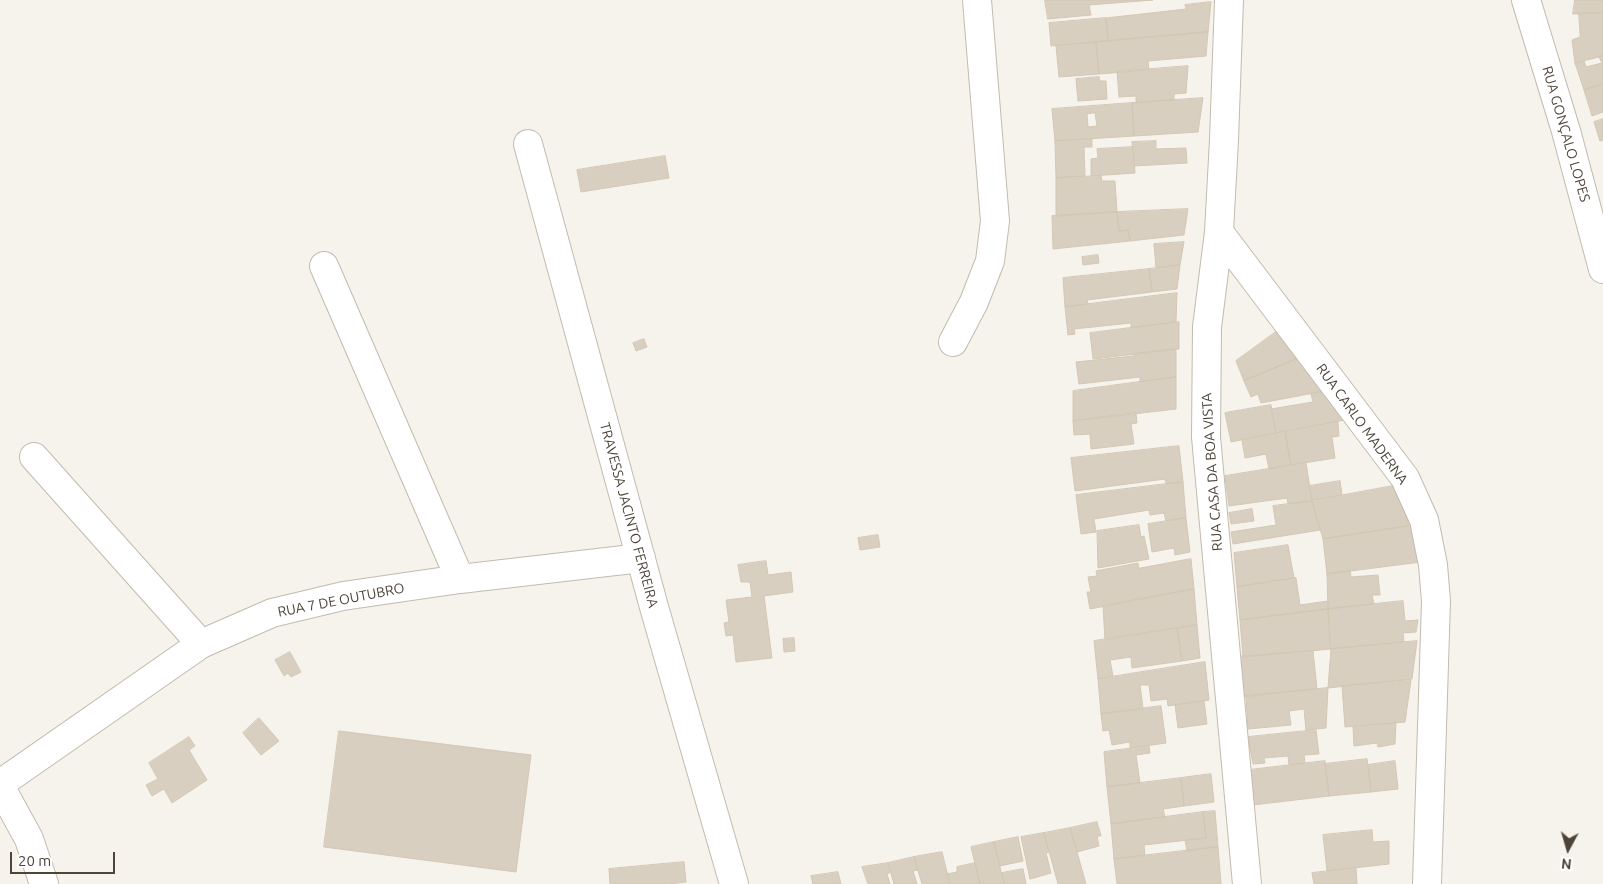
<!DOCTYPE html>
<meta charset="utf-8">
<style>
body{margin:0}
#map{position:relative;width:1603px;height:884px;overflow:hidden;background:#f6f3ec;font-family:Ubuntu,sans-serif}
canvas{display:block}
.north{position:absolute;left:1543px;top:824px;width:50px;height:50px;-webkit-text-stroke:4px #fff;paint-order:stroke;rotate:186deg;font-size:14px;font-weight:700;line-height:20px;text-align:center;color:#4b4439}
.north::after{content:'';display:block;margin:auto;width:18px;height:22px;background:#4b4439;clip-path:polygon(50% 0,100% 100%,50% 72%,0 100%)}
.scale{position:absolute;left:10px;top:852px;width:105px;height:22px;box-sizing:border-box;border:2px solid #4b4439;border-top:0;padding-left:6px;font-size:15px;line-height:18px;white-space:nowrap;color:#4b4439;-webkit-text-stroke:4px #fff;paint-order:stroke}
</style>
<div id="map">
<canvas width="1603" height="884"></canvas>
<div class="north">N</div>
<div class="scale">20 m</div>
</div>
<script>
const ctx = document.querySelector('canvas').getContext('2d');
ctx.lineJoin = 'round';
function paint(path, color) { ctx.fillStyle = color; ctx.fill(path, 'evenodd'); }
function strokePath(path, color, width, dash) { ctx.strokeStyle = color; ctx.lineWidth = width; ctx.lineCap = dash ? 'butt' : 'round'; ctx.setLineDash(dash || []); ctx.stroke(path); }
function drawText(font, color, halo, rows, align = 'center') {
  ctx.font = font + ' Ubuntu,sans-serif'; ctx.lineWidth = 5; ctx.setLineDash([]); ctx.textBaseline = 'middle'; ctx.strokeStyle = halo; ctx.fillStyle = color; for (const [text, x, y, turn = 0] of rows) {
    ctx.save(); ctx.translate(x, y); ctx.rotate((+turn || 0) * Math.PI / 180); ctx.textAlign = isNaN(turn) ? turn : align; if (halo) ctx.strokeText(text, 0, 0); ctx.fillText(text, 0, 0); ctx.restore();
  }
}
const building = new Path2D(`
 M1045 0H1153L1089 5 1091 15 1048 19Z
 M1575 0H1603V13L1573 14Z
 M1211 2 1208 32 1108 41 1106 18 1186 9 1185 5Z
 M1579 13H1603V56L1575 63 1572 40 1580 37Z
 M1106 18 1108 41 1051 46 1049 23Z
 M1208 32 1206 56 1148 61 1149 70 1099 74 1096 42Z
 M1096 42 1099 74 1059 77 1056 46Z
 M1603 56V84L1584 90 1575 63 1584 61 1586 67 1602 63 1599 57Z
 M1188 66 1186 93 1174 94V100L1136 103V96L1119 97 1117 72Z
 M1099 77 1100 81H1106L1107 99 1078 101 1076 79Z
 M1603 84V112L1592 116 1584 90Z
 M1203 98 1198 132 1134 136 1132 103Z
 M1132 103 1134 136 1055 141 1052 109ZM1095 113 1097 126 1088 127 1087 114Z
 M1603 119V140L1600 141 1594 122Z
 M1092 139V147H1084L1085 176 1056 178 1055 141Z
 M1156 141V149L1186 148 1187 163 1134 166 1132 142Z
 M1133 147 1135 173 1091 176V159L1098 158 1097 149Z
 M665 156 669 178 581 192 577 170Z
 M1101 176 1102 181H1115L1117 212 1056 216V178Z
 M1188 209 1184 235 1130 241 1128 230 1119 231 1117 212Z
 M1117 212 1119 231 1128 230 1130 241 1053 249 1052 216Z
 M1184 242 1180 265 1156 268 1154 244Z
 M1098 255 1099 263 1083 265 1082 257Z
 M1180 265 1177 289 1152 292 1149 269Z
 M1149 269 1152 292 1087 300 1088 304 1065 307 1063 278Z
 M1177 293 1176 322 1131 328V323L1074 329 1075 334 1068 335 1065 307Z
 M1179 322V349L1093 359 1090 333Z
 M1284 326 1305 355 1244 381 1236 361Z
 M644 339 647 347 636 351 633 343Z
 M1176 349V377L1140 382V377L1079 384 1076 362 1134 356V354Z
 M1305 355 1330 390 1261 403 1258 394 1251 397 1244 381Z
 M1176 377V409L1073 421V391Z
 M1326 391 1328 401 1336 399 1350 419 1276 433 1271 409 1313 402 1311 394Z
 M1271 405 1276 433 1231 442 1225 413Z
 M1136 413 1137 423 1131 424 1134 444 1091 449 1090 434 1074 435 1073 421Z
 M1338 422 1339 436 1332 437 1335 458 1291 465 1285 432Z
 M1285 432 1291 465 1269 469 1266 454 1245 458 1242 440Z
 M1179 446 1183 482 1166 484 1165 479 1075 491 1071 458Z
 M1306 463 1312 501 1288 504 1287 498 1229 506 1225 476Z
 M1340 481 1342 495 1312 500 1309 486Z
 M1183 482 1186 518 1166 521 1164 513 1150 515 1149 510 1094 519 1096 532 1081 534 1076 495Z
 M1398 485 1409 526 1323 539 1312 501Z
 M1312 501 1320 530 1233 544 1231 532 1276 525 1273 506Z
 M1252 509 1254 521 1231 524 1229 513Z
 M1186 518 1190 552 1175 555 1174 548 1152 552 1148 524Z
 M1139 525 1141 537 1144 536 1149 559 1098 568 1097 531Z
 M1415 525 1421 562 1327 574 1323 539Z
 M878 535 880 547 860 550 858 538Z
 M1288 545 1294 578 1237 587 1234 553Z
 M1191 559 1194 589 1090 609 1087 592H1091L1088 577 1097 576 1096 571 1138 563 1139 568Z
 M766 561 768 575 791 572 793 592 764 596 772 658 736 662 733 635 726 636 724 623 729 622 726 600 752 597 750 582H741L738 565Z
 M1350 571 1351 577 1378 575 1380 595H1372L1374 604 1328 609 1327 574Z
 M1296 578 1300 605 1328 601V609L1240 620 1237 587Z
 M1194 589 1197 625 1105 640 1103 606Z
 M1403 601 1405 621 1418 620 1416 632 1403 633 1404 642 1330 649 1328 609Z
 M1328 609 1331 649 1243 657 1240 620Z
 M1197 625 1200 658 1182 661 1177 628Z
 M1177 628 1182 661 1132 668 1131 657 1110 660 1113 676 1098 679 1094 641Z
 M794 638 795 651 784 652 783 639Z
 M1417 641 1412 679 1328 688 1331 649Z
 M1313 651 1317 689 1240 697 1236 657Z
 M290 652 301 672 291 677 288 673 284 676 275 660Z
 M1205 662 1209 700 1168 706 1167 699 1151 701 1149 685H1140L1143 709 1101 714 1098 679Z
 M1411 680 1405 722 1345 727 1342 686Z
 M1328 688 1326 728 1306 730 1304 709 1289 711 1291 725 1248 729 1246 696Z
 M1204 701 1207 724 1178 728 1175 705Z
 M1161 706 1166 743 1130 748V742L1112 745 1109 730 1103 731 1101 714Z
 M259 718 279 741 261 755 243 733Z
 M1396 723 1395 744 1378 747 1377 743 1354 746 1353 727Z
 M1316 730 1319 754 1304 755 1305 763 1289 765 1288 756 1264 758 1265 763 1253 764 1248 737Z
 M339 731 531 755 516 872 324 847Z
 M189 737 195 746 189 750 207 780 172 803 164 789 152 796 146 785 158 779 149 763Z
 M1149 746 1150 753 1136 755 1140 783 1107 787 1104 752Z
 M1367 759 1371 792 1329 796 1325 764Z
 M1325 761 1329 796 1253 805 1249 770Z
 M1395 761 1398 789 1371 792 1368 765Z
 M1211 774 1214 802 1184 806 1181 778Z
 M1181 778 1184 806 1163 809 1165 817 1111 824 1107 787Z
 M1215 811 1218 847 1187 851 1185 840 1206 838 1203 812Z
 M1203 812 1206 838 1144 845 1145 856 1114 859 1111 824Z
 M1097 822 1101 836H1097L1099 846 1077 852 1070 828Z
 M1070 828 1077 852 1086 884H1058L1044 833Z
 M1372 830 1373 842 1389 841V864L1327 871 1323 835Z
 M1044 833 1049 852 1046 853 1051 873 1030 879 1021 837Z
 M1018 837 1023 861 1000 866 994 842Z
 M994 842 1004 884H980L971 847Z
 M1218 847 1221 884H1117L1114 859Z
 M942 852 950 884H922L914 857Z
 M914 857 918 870 913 871 917 884H894L888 863Z
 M684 862 686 882 668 884H610L609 869Z
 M888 863 891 872 887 874 890 884H868L862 867Z
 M975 863 980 884H950L947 874 957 872V867Z
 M1356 868 1357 884H1314L1312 873Z
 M1023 869 1026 884H1004L1002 873Z
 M838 872 841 884H813L811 876Z`);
paint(building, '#d8cfc1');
strokePath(building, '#d3c7b4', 1);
const minor = new Path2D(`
 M1229 0 1224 140 1219 232 1207 327 1206 437 1247 884
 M1526 0 1566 131 1603 269
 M528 144 654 607 734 884
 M1219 232 1405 478 1424 520 1433 565 1436 601 1427 884
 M324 266 460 579
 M953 342 974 302 990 261 995 221 977 0
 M34 457 201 644
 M0 784 201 644 272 613 343 596 460 579 641 558
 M0 786 29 839 44 884`);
strokePath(minor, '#c2bbae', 30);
strokePath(minor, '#fff', 28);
drawText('14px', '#4b4439', '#fff', [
 ["RUA GONÇALO LOPES",1566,134,74],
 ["RUA CARLO MADERNA",1362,424,54],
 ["RUA CASA DA BOA VISTA",1212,472,-94],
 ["TRAVESSA JACINTO FERREIRA",629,515,75],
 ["RUA 7 DE OUTUBRO",341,600,-11]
]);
</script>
